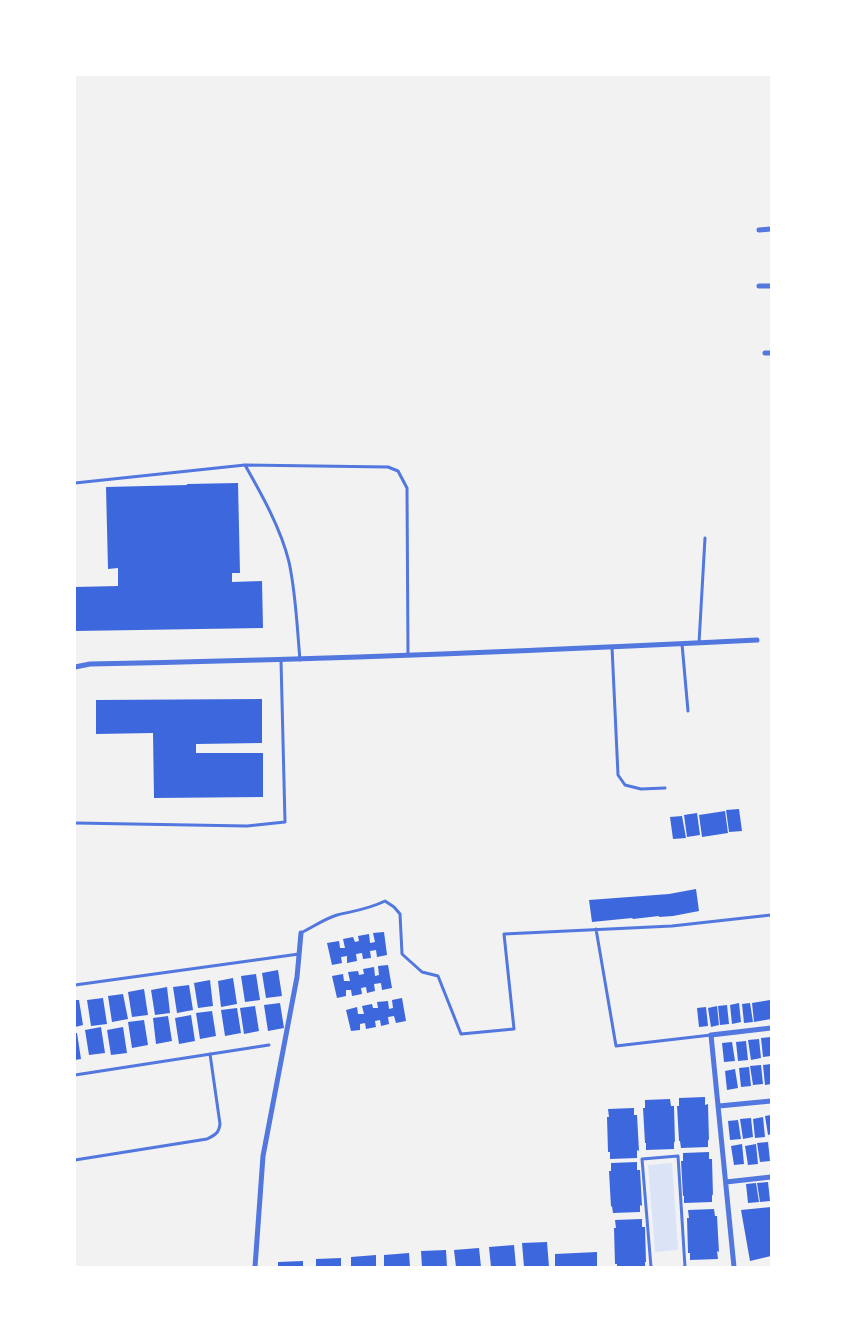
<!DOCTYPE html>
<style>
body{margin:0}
#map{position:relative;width:846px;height:1342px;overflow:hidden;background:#f2f2f2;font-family:"Space Grotesk",sans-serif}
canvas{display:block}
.frame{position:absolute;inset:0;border:76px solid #fff;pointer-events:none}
</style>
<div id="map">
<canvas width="846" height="1342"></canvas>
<div class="frame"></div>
</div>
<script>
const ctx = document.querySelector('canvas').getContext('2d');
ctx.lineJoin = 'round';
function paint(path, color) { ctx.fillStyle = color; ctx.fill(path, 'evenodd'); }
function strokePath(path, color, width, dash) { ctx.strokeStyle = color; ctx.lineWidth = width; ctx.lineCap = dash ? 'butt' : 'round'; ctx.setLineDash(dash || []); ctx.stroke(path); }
paint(new Path2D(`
 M672 1163 678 1250 655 1252 648 1165Z`), '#dbe4f7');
paint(new Path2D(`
 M238 483 240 573H232V582L262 581 263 628 75 631V587L118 586V568L108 569 106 487 187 485V484Z
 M262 699V743L196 744V753H263V797L154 798 153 733 96 734V700Z
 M739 809 742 831 729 832 726 810Z
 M725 811 728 833 702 837 699 815Z
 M697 813 700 835 687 837 684 815Z
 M682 816 686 838 673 839 670 817Z
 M696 889 699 911 673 916 659 917V916L633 919 632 918 592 922 589 900 669 894Z
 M384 932 387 955 377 957 376 950 370 951 371 958 363 959 362 953 356 954 357 961 347 963V956L341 957 342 963 332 965 327 943 339 941 340 948H345L343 939 353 937 355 942 359 941 358 936 369 934 370 943 375 942 373 933Z
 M388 965 392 988 382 990 381 983 374 984 375 991 367 993 366 987 361 988 362 994 352 996 351 990H346V996L337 998 332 976 343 974 344 981H350L348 972 358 971 359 975 364 974 363 969 374 967 375 976 379 975 378 966Z
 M278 970 282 996 266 998 262 973Z
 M256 974 260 1000 245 1002 241 976Z
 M233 978 237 1004 221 1007 218 981Z
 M210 980 213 1006 198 1008 194 983Z
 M189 985 193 1010 177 1013 173 987Z
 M167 987 170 1013 155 1015 151 990Z
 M144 989 148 1015 132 1017 128 992Z
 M123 994 128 1019 112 1022 108 996Z
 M103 998 107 1024 91 1026 87 1000Z
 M402 998 406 1021 396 1023 394 1016 388 1017 389 1024 381 1026 380 1020 375 1021 376 1027 366 1029 365 1023 360 1024V1030L351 1031 346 1010 357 1007 358 1014H364L362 1006 372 1004 373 1008H378L377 1002 388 1001 389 1009 393 1008 392 1000Z
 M75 1000H79L83 1025 75 1027Z
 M770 1000 771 1019 754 1022 752 1003Z
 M280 1003 284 1028 268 1031 264 1005Z
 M739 1003 741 1022 732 1024 730 1005Z
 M750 1003 753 1022 744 1023 742 1004Z
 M727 1005 729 1024 720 1025 718 1006Z
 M255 1006 259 1031 244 1034 240 1008Z
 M717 1006 719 1025 711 1027 708 1008Z
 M706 1007 708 1026 699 1027 697 1008Z
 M237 1008 241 1033 225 1036 221 1010Z
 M212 1011 216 1036 200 1039 196 1013Z
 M191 1015 195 1041 179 1044 175 1018Z
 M168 1016 172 1041 156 1044 153 1018Z
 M144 1020 148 1045 132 1048 128 1022Z
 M101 1027 105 1053 89 1055 85 1030Z
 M123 1027 127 1053 111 1055 107 1030Z
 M75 1033H77L81 1059 75 1060Z
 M771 1037V1056L763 1057 761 1038Z
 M759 1039 761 1058 751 1060 748 1040Z
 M746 1041 748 1060 738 1061 736 1042Z
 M732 1042 735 1061 724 1062 722 1043Z
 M771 1064V1084L765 1085 763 1065Z
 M761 1065 763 1084 753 1085 750 1066Z
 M749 1067 751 1086 741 1087 739 1068Z
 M735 1069 738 1088 727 1090 725 1071Z
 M705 1097V1105L708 1104 709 1141 708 1139V1147L681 1148 680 1141H679L677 1106H679V1098Z
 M670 1099 671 1106H674L675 1143 674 1141V1149L646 1150V1143H645L643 1108H645V1100Z
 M634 1108V1115H637L639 1151 637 1150V1158L610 1159V1152H608L607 1117H609L608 1109Z
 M771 1115V1134L768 1135 765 1116Z
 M763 1117 765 1137 755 1138 753 1119Z
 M751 1118 753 1137 743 1139 740 1119Z
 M738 1120 741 1139 730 1140 728 1121Z
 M768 1142 770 1161 760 1162 757 1143Z
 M742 1144 744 1164 734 1165 731 1146Z
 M756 1144 758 1164 748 1165 745 1146Z
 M709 1152V1159H712L713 1196 712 1194V1202L684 1203V1196H683L681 1161H683V1153Z
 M637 1162V1170H640L642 1206 640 1205V1212L613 1213 612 1206 611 1207 609 1171H611V1163Z
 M768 1182 770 1201 760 1202 757 1183Z
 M756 1183 759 1202 748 1203 746 1184Z
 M771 1207V1256L750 1261 741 1210Z
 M714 1209 715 1216H717L719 1252 717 1251 718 1259 690 1260V1253H688L687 1218H689L688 1210Z
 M642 1219V1227H645L646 1262H645V1267H617V1264H615L614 1228H616L615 1220Z
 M547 1242 549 1267H524L522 1243Z
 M514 1245 516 1267H491L489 1247Z
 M479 1248 481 1267H456L454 1250Z
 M446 1250 447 1267H422L421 1251Z
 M597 1252V1267H555V1254Z
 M409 1253 410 1267H384V1255Z
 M376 1255V1267H351V1257Z
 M341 1258V1267H316V1259Z
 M303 1261V1267H278V1262Z`), '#3d67dc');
strokePath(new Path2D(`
 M245 465C262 495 281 529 289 562 296 594 297 627 300 660
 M75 483 245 465 388 467 398 471 407 488 408 655
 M699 643 705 538
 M682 644 688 711
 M612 647 618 775 625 785 641 789 665 788
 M75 823 247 826 285 822 281 660
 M596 929 616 1046 711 1035
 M301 933C313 927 324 919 337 915 354 911 369 909 385 901L394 907 400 914 402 954 422 972 438 976 461 1034 514 1029 504 934 672 926 771 915
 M75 985 299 954
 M75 1075 269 1045
 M75 1160 207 1139C215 1135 219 1133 220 1124L210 1054
 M651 1267 642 1159 678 1156 685 1267`), '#5277de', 3);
strokePath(new Path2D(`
 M759 230 771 229
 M759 286H771
 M765 353H771
 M75 667 90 664C313 660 535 651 757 640
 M719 1106 771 1101
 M726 1182 771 1177
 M255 1267 263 1156 297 977 301 933
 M734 1267 711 1035 771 1028`), '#5277de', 5);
</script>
